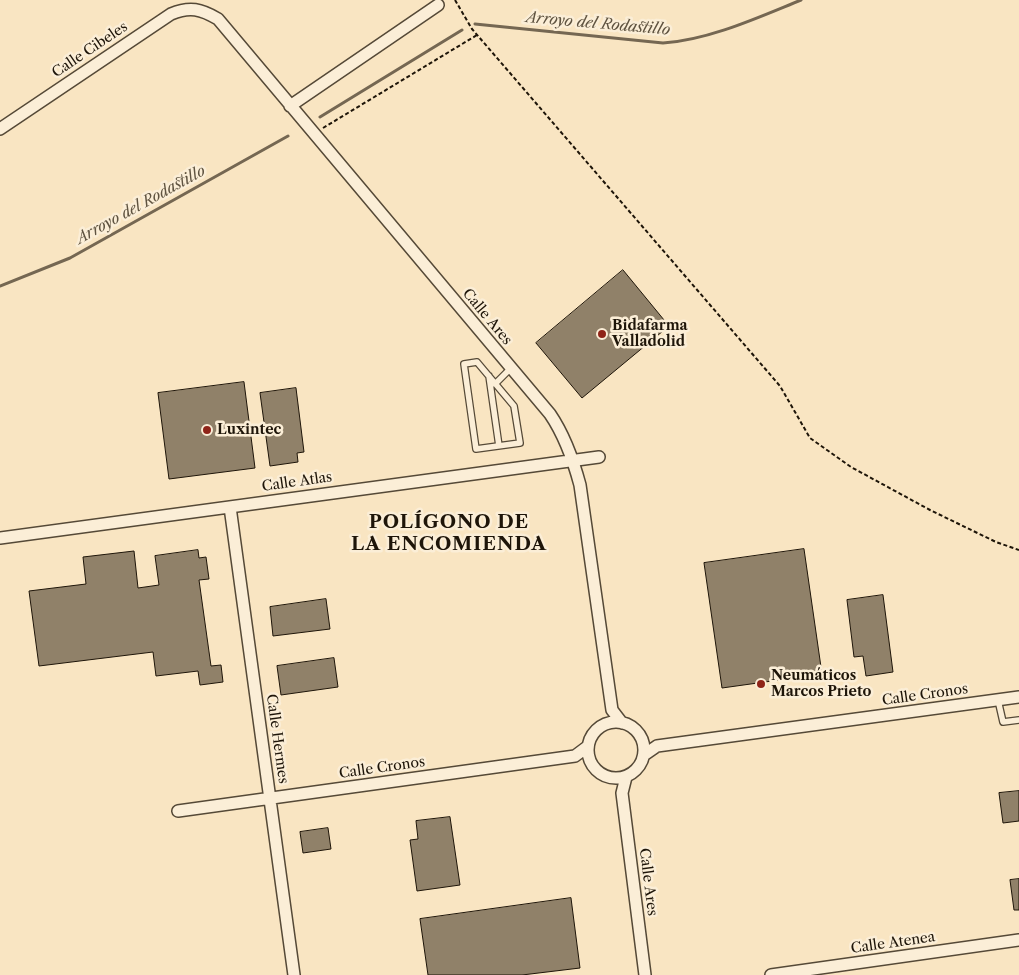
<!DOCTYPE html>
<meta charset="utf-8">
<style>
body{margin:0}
canvas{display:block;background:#f9e5c2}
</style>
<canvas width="1019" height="975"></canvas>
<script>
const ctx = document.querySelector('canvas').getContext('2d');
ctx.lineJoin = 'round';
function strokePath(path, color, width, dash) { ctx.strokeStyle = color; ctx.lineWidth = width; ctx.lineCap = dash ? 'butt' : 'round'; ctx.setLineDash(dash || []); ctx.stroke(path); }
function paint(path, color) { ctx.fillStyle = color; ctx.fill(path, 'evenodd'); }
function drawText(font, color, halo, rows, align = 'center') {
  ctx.font = font + ' "Libre Caslon Text",serif'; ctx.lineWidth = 5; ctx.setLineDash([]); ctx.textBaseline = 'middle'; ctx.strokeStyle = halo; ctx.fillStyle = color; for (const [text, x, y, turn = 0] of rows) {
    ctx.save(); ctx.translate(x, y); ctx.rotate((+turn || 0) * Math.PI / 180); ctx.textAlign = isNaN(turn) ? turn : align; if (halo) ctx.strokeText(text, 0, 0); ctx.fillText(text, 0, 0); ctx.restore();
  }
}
strokePath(new Path2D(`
 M475 24 663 43C709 40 759 17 801 0
 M320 117 462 30
 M0 286 70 258 288 136`), '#756752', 3);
const building = new Path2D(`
 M623 270 669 326 582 398 536 343Z
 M244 382 255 468 169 479 158 393Z
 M296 388 304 452 297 453 298 462 270 466 260 393Z
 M804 549 822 674 722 688 704 563Z
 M198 550 199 558 206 557 209 579 199 580 211 666 221 665 223 682 200 685 198 671 156 676 153 652 39 666 29 591 86 584 83 557 134 551 138 588 159 585 155 556Z
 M883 595 893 672 866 676 863 656 854 657 847 600Z
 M326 599 330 629 273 636 270 607Z
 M334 658 338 687 281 695 277 666Z
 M1019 791V821L1003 823 999 793Z
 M450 817 460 885 417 891 410 840 418 839 416 821Z
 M328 828 331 849 303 853 300 832Z
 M1019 879V910H1014L1010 880Z
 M571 898 580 968 522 975H428L420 919Z`);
paint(building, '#908169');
strokePath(building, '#1e1509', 1);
const service = new Path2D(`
 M477 362 514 406 520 443 476 449 464 364Z
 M489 376 499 446
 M495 384 511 368
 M998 700 1003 722 1019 720`);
const minor = new Path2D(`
 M290 106 438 5
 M0 129 171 14C190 6 201 9 218 19L550 414C565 436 573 459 580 485L612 710 622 723
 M230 507 294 975
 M0 538 599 457
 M588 750a28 28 0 1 1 56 0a28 28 0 1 1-56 0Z
 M644 755 657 746 1019 697
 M626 777 622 793 645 975
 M178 811 575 756 587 747
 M771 975 1019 940`);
strokePath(service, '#554937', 8);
strokePath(minor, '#554937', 14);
strokePath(new Path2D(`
 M455 0 472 29 780 386 810 438 851 467 930 510 996 542 1019 550
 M323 128 477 35`), '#1e1509', 2, [4, 2.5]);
strokePath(service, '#fbeed7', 5.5);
strokePath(minor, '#fbeed7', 11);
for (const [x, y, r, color] of [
 [602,334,5,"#8f2418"],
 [207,430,5,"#8f2418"],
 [761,684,5,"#8f2418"]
]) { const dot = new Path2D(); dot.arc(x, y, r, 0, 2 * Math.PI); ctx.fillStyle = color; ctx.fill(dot); strokePath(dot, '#fbeed7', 2); }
drawText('14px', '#1e1509', '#fbeed7', [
 ["Calle Cibeles",90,50,-34],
 ["Calle Ares",487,317,50],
 ["Calle Atlas",297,482,-8],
 ["Calle Cronos",925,695,-8],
 ["Calle Hermes",277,739,82],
 ["Calle Cronos",382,768,-8],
 ["Calle Ares",648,882,83],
 ["Calle Atenea",893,943,-8]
]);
drawText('bold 14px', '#1e1509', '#fbeed7', [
 ["Bidafarma",612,326],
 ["Valladolid",612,342],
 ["Luxintec",217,430],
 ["Neumáticos",771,676],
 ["Marcos Prieto",771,692]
], 'left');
drawText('italic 15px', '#5f5340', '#fbeed7', [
 ["Arroyo del Rodastillo",598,24,5],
 ["Arroyo del Rodastillo",141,205,-29]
]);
ctx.letterSpacing = '1px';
drawText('bold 19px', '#1e1509', '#fbeed7', [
 ["POLÍGONO DE",449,523],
 ["LA ENCOMIENDA",449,545]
]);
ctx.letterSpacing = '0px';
</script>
